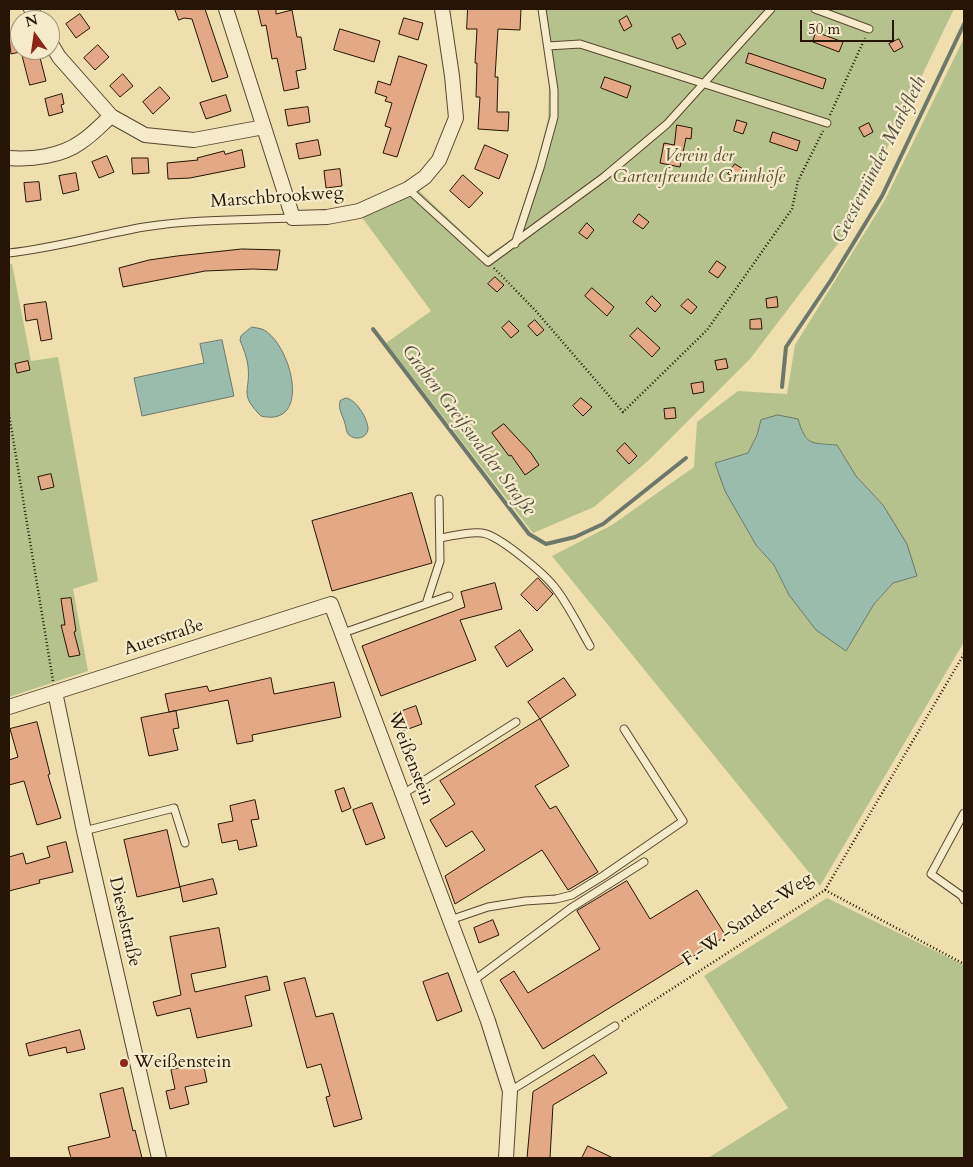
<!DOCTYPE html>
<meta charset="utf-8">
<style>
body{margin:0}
#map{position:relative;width:973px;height:1167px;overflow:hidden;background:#efdeae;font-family:Cardo,serif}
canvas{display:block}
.frame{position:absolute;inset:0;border:10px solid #261405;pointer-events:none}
.north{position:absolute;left:10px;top:10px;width:50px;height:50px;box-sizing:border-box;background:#f5eaca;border:1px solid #a2947b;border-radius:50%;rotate:346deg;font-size:14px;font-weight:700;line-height:20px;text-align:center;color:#261405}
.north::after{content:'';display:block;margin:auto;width:18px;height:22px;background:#8f2418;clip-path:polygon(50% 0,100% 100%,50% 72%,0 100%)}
.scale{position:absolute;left:800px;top:20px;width:94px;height:22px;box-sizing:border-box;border:2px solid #261405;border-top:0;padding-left:6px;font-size:15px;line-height:18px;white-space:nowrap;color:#261405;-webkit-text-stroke:4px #f5eaca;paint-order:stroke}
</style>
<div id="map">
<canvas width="973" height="1167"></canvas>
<div class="frame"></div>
<div class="north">N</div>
<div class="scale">50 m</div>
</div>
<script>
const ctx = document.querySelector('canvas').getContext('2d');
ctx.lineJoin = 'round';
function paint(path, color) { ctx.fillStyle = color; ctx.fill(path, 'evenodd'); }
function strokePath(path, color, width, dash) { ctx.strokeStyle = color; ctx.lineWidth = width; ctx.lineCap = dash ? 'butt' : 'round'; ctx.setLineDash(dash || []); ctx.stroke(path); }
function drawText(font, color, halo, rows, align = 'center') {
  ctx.font = font + ' Cardo,serif'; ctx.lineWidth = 4.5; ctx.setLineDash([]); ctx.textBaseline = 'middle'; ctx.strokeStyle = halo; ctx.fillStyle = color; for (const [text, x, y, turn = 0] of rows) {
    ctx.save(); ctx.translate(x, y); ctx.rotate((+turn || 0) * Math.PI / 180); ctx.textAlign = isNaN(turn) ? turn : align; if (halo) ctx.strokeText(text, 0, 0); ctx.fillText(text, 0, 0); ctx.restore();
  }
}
paint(new Path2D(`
 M539 9H954L846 233 750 359 649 460 594 507 533 533 386 343 431 311 361 216 416 188 487 255 512 240 537 163 548 119 549 85Z
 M964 38V642L820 886 552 556 612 525 694 467 697 422 738 391 787 394 795 345 885 200ZM761 420 803 434 812 443 837 445 856 476 883 505 917 576 893 583 874 604 846 651 816 630 789 595 774 565 756 545 715 463 748 453 757 435Z
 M9 264H12L31 361 58 357 98 581 73 589 88 671 9 697Z
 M827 898 964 965V1158H708L788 1108 704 976Z`), '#b5c28e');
const water = new Path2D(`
 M252 327C256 328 260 328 264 330 292 346 312 428 261 416 238 393 251 392 248 366 247 357 243 348 240 340L241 336Z
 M222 340 234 396 142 416 134 378 204 363 200 344Z
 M346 398C356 399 368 419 368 429 367 440 351 441 347 432 346 429 346 426 345 424 343 415 338 411 340 401Z
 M778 415 798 419C806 446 811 443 837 445L856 476 883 505 907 544 917 576 893 583 874 604 846 651 816 630 789 595 774 565 756 545 725 491 715 463 748 453 757 435 761 420Z`);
paint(water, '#9abcad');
strokePath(water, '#6c796a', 1);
strokePath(new Path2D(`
 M373 329 529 534 546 544 575 537 603 524 686 458
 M782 387 786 347 831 280 882 196 964 24`), '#6c796a', 4);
const building = new Path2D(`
 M175 9H205L228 77 212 82 192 19 184 18 179 20Z
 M258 9H276V14L292 10 297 37H301L306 69 296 71 299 88 284 91 277 58 272 59 266 25 262 26Z
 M468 9H521L520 30 498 29 495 77H498L497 112H509L508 131 478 129 480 97H476L477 63H475L477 29H467Z
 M80 14 90 28 76 38 66 24Z
 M627 16 632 26 624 31 619 21Z
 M404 18 423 23 418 40 399 34Z
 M340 29 380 41 374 62 334 50Z
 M816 32 843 42 839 52 813 42Z
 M20 34V52L11 54 9 37Z
 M680 34 686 44 677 49 672 38Z
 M899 39 903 47 894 52 889 44Z
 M98 45 109 57 95 70 84 58Z
 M21 50H38L46 81 30 85Z
 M749 53 826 79 823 89 746 63Z
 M399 56 427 65 397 157 383 153 391 128 385 126 392 103 385 101 387 97 375 93 378 81 390 85Z
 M123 74 133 86 120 97 110 86Z
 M605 77 631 86 627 98 601 88Z
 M160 87 170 98 153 114 143 102Z
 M62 94 64 104 61 105 63 112 49 116 45 99Z
 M226 95 231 111 206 119 200 103Z
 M308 107 310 122 288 126 285 110Z
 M737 120 747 123 743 134 734 131Z
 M869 123 873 132 864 137 859 128Z
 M677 125 692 128 691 139 686 138 680 167 660 163 664 143 674 145Z
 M773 132 800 141 797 151 770 142Z
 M318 140 321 155 299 159 296 144Z
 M485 145 508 155 499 179 475 169Z
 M242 150 245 167 190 178 168 179 167 163 198 160 197 158 224 151 225 154Z
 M107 156 114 172 99 178 92 162Z
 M132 158H148L149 173 133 174Z
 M735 164 743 169 737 179 728 174Z
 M340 169 342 186 326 188 324 171Z
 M76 173 79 190 63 194 59 176Z
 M463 175 483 193 469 208 450 191Z
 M39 182 41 200 26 202 24 183Z
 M639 214 649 222 643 229 633 222Z
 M587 223 594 230 587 239 579 233Z
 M242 249 280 250 277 270 253 269 205 271 123 287 119 268 149 260 177 256Z
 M717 261 726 267 718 278 709 272Z
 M495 277 504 285 497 292 488 284Z
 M592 288 614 307 607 316 585 296Z
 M652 296 661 305 655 312 646 303Z
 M777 297 778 307 767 308 766 299Z
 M688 299 697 307 691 314 681 306Z
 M46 302 52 339 41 341 37 319 26 321 24 305Z
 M761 319 762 329H750V320Z
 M535 320 544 330 537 336 528 326Z
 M509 321 519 331 511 338 502 328Z
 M638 328 660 348 652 357 630 336Z
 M726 359 728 368 717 370 715 361Z
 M28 361 30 370 17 373 15 364Z
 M703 382 704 392 693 394 691 384Z
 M581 398 592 407 583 416 573 406Z
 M675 408 676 418 665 419 664 409Z
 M504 424 531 453 539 465 525 475 511 455 509 456 492 433Z
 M625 443 637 456 629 464 617 451Z
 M51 474 54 487 41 490 38 477Z
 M412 493 432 563 332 591 312 521Z
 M538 578 553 594 537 611 521 595Z
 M495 583 502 609 460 620 476 660 381 696 362 646 465 607 461 592Z
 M71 598 76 631 74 632 80 655 69 657 61 625H65L61 599Z
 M520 630 533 650 507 667 495 647Z
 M271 678 274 694 334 682 341 717 252 735 253 741 237 744 228 700 169 712 165 694 207 686 209 691Z
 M564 678 576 695 540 719 528 702Z
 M416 706 422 724 400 732 394 714Z
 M176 711 179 728 173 729 178 750 149 756 141 718Z
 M540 719 569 766 535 786 550 809 556 806 598 872 568 890 542 850 455 904 445 876 485 850 472 831 446 847 430 820 455 804 440 781Z
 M37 722 50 774 48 775 61 818 37 825 24 781 9 785V760L18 757 10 729Z
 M344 788 351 808 342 812 335 791Z
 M255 800 259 819 251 820 257 846 239 850 237 840 222 843 218 824 233 821 230 806Z
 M372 803 385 838 366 845 353 810Z
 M167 830 180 887 137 897 124 840Z
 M66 842 73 872 39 880 40 883 9 891V857L23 853 26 864 50 857 47 847Z
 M213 879 217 894 183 902 180 887Z
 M627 881 650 919 697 890 726 936 543 1049 500 980 514 971 528 993 600 949 577 911Z
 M493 920 499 935 479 943 474 928Z
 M219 928 226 967 191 974 195 992 267 976 270 990 245 996 252 1026 197 1038 190 1008 157 1016 153 1002 181 995 170 937Z
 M448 973 462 1011 437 1021 423 982Z
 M305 978 316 1017 333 1013 362 1119 334 1127 326 1097 330 1096 321 1064 307 1068 284 983Z
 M80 1030 85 1049 67 1053 66 1047 29 1056 26 1044Z
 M594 1055 607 1073 553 1105 550 1158H527L533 1092Z
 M203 1063 207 1082 185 1087 189 1104 170 1109 166 1091 175 1089 171 1070Z
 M123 1088 133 1131 135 1130 142 1158H71L68 1147 110 1137 100 1094Z
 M588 1146 613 1158H582Z`);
paint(building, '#e3a886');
strokePath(building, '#261405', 1);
const lane = new Path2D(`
 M815 9 869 29
 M548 46 580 44 827 123
 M408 189 488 262 604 177 667 124 771 9
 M515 244 540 168 554 117V90L542 9
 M9 253C55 248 99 235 144 227 193 219 244 220 293 218
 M440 538C454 536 469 531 482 533 499 535 546 575 556 589 569 606 579 627 590 646
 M426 604 440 561 439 499
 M343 633 449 596
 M403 794 516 722
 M964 813 931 874 962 896 964 900
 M84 831 174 808 185 843
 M450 920 488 907 525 901 556 899 572 895 603 876 683 821 624 729
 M473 981 571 908 644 862
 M510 1091 615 1026`);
const street = new Path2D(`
 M31 9 37 20
 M226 9 293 218 327 217 359 211 408 189 425 177 439 160 456 118 452 76 442 9
 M50 42 59 57 111 116 145 135 194 140 264 127
 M9 158C32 160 62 156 81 142 92 135 101 125 111 116
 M55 692 84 831 159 1158
 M9 707 331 604 488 1021 510 1091 506 1158`);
strokePath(lane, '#58462f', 9);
strokePath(street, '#58462f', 16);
strokePath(new Path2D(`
 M830 115 865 38
 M494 268 535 310 623 412 707 330 792 209 798 181 823 131
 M9 414 53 681
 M825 890 964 964
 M622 1021 825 890 964 654`), '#261405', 2.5, [1, 2.5]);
strokePath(lane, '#f5eaca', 7);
strokePath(street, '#f5eaca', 14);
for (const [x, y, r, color] of [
 [124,1063,5,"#8f2418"]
]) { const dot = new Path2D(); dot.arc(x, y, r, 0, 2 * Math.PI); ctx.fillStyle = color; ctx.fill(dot); strokePath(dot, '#f5eaca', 2); }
drawText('italic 18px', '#585135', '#f5eaca', [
 ["Verein der",699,157],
 ["Gartenfreunde Grünhöfe",699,178]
]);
drawText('18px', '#261405', '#f5eaca', [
 ["Marschbrookweg",277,198,-4],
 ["Auerstraße",164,638,-18],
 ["Weißenstein",410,759,69],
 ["F.-W.-Sander-Weg",748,920,-34],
 ["Dieselstraße",124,922,77]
]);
drawText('18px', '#261405', '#f5eaca', [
 ["Weißenstein",134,1063]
], 'left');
drawText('italic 19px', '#4f4f40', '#f5eaca', [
 ["Geestemünder Markfleth",880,160,-63],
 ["Graben Greifswalder Straße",468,431,53]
]);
</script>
